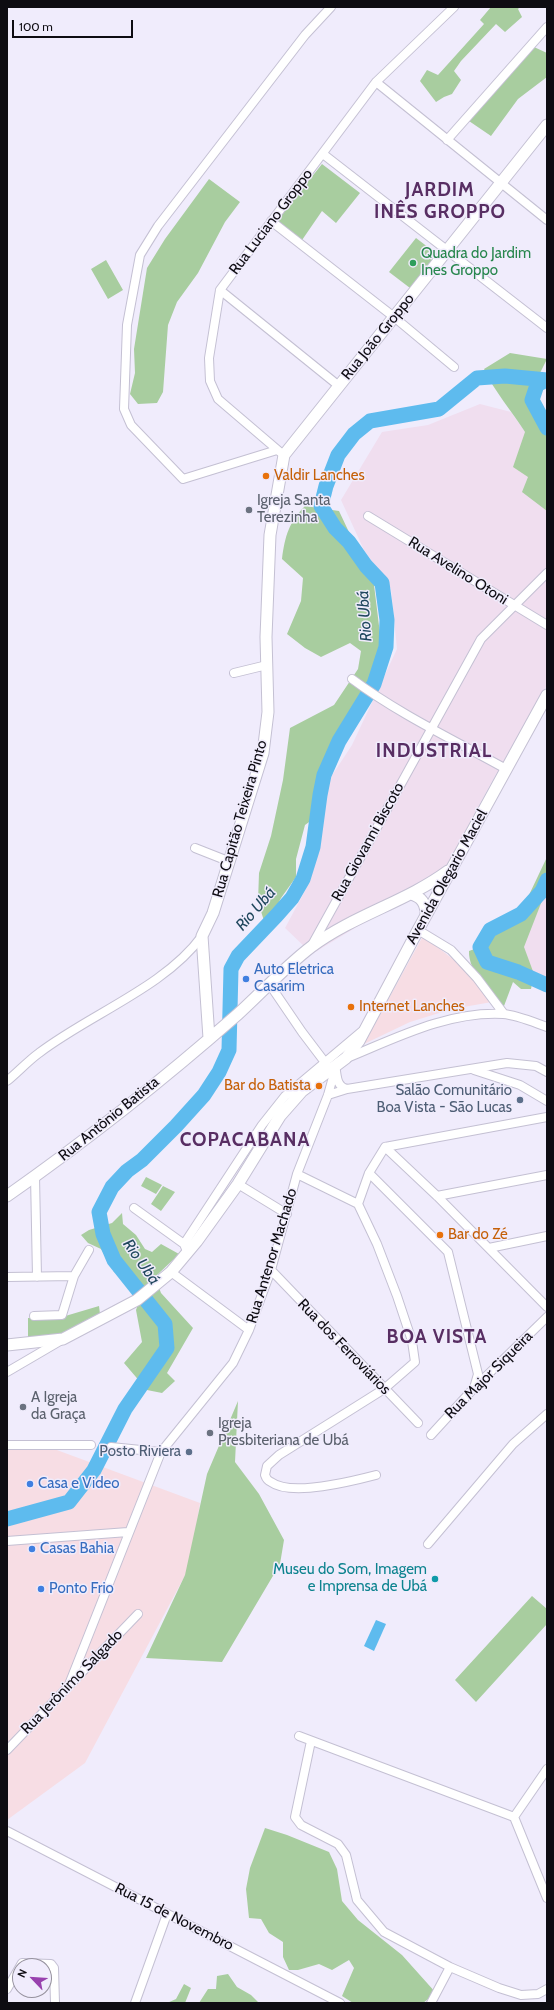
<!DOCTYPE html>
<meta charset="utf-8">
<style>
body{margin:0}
#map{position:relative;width:554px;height:2010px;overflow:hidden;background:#f0ecfc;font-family:Cabin,sans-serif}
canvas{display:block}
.frame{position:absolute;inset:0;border:8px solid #0e0c12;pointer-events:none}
.north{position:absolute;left:12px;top:1958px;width:40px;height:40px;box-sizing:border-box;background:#f0ecfc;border:1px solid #96929e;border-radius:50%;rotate:295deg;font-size:11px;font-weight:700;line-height:16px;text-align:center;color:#0e0c12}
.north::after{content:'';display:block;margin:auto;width:14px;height:18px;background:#9841ae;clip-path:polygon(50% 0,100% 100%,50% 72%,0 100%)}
.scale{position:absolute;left:12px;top:20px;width:121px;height:18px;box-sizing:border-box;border:2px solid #0e0c12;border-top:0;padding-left:5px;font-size:12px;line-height:14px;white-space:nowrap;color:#0e0c12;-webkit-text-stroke:3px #f0ecfc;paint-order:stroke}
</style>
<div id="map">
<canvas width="554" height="2010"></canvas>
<div class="frame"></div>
<div class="north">N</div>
<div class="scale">100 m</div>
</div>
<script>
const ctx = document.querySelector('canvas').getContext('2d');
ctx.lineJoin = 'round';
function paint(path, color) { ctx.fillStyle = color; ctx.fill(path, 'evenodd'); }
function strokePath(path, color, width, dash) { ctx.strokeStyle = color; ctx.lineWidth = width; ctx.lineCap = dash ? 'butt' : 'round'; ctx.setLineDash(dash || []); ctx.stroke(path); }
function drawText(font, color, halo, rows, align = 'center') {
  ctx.font = font + ' Cabin,sans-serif'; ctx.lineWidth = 3; ctx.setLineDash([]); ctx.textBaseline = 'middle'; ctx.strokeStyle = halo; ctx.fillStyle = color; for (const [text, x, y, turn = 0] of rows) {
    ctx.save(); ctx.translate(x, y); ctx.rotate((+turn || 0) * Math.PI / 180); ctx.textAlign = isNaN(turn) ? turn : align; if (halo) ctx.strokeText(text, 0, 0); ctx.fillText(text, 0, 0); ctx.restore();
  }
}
paint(new Path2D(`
 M423 936 458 963 492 1002 452 1009 410 1022 364 1044Z
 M7 1446H46L200 1503 190 1566 85 1763 7 1820Z`), '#f7dde4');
paint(new Path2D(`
 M480 404 511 412 547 463V685L490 785 446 867 411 894 307 957V949L285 928 307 887 329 780 352 745 397 649 391 589 364 550 341 500 382 432 428 425Z
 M547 888V980L534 974 523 947Z`), '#f0deef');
paint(new Path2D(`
 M491 7H520L518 9 522 17 505 32 496 24 461 61 454 71 461 80 452 94 444 97 436 102 420 81 427 70 438 75 484 24 480 20Z
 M534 47 547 53V77L518 99 491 136 469 121Z
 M322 164 360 193 336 223 322 211 300 243 275 223Z
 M209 179 240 202 225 222 198 273 177 302 168 325 163 392 157 403 138 404 130 394 135 373 134 349 147 268 165 239Z
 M416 238 437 254 410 288 389 272Z
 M106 260 123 290 108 299 91 269Z
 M510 353 547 359 533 387 528 406 547 429V511L522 492 528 477 513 467 525 432C512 411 494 391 484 369Z
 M305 506 339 511 374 585 381 642 369 679 319 773 316 817 305 825 296 859V877L281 898 266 927 258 902 259 873 271 836 283 780 290 728 334 705 358 669 361 651 350 643 321 657 305 648 287 634 301 601 303 578 282 559C285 536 289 522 305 506Z
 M547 857V888L524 947 534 974 531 989H521L513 982 504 1006C490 993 468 971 469 951L480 947 483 932 500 917 515 913 529 895Z
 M146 1177 162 1185 156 1194 141 1186Z
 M163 1186 175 1192 161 1211 151 1204Z
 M122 1213 123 1224 136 1235 145 1249 152 1252 161 1244 179 1254 155 1277 161 1293 193 1328 167 1373 175 1381 162 1393 147 1390 124 1363 142 1342 136 1310 142 1294 129 1279 114 1272 101 1249 88 1243 81 1235 89 1230 112 1223Z
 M99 1306 100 1314 63 1333 28 1338V1318L62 1317Z
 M238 1401 235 1462 259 1494 284 1540 280 1564 222 1662 146 1658 185 1575 207 1474Z
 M532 1596 547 1609V1624L476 1702 455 1680Z
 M265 1828 287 1835 329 1852 337 1869 342 1901 358 1920 402 1955 436 1993 423 2003H353L342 1996 354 1968 349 1960 332 1970 319 1964 298 1970H289L283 1957V1942L269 1933 261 1919 249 1918 246 1889 250 1868Z
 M228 1974 237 1987 251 1995 259 2003H199L208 1989H216L217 1976Z
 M184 1984 191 1988 185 2003H167L176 1999Z`), '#a8cd9f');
paint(new Path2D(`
 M376 1620 386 1624 374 1651 364 1646Z`), '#5ebbee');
strokePath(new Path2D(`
 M546 380 537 385 532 400 547 428
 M547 880 542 891 521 914 490 930 480 947 487 962 518 972 547 985
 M7 1519 69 1502 94 1470 125 1409 167 1348 165 1324 114 1260 103 1234 99 1212 112 1187 127 1171 142 1160 176 1126 204 1095 219 1072 229 1050 231 969 238 956 277 915 292 898 303 879 313 847 320 795 324 775 339 741 374 684 386 647 387 620 382 583 366 566 349 542 335 528 321 506 326 486 338 455 354 434 370 421 439 409 477 378 505 376 547 380`), '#5ebbee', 15);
const minor = new Path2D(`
 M376 82 547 220
 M447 140 547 27
 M323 154 547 328
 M271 221 394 317 454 367
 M220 290 339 386
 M277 450 183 479 131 425 124 409 127 325 140 255 158 226 305 35 331 7
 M280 452 218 399 210 381 209 358 220 290 376 82 454 7
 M368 516 547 625
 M234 673 267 665
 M352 679C399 714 454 740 506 769
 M195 848 228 861
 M418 930 451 950 477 978 504 1014
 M312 945 481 639 547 573
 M270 985 302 1032 327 1065
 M347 1058C396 1038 448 1011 503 1014 517 1015 533 1022 547 1027
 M474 1070 520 1085 547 1101
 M336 1071C337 1079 338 1087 347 1089
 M7 1081C18 1072 28 1061 39 1053 90 1014 165 987 202 936
 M328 1095 347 1089 507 1063 536 1066 547 1072
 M385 1147 437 1196 547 1307
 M369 1173 448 1252 478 1374 474 1388
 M297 1174 358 1204 377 1244 397 1296 412 1341 415 1362 384 1389 279 1455 267 1466 265 1475C266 1478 268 1481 271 1482 291 1497 353 1481 376 1475
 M35 1176 37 1277
 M238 1184 287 1214
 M437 1196 547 1175
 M358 1204 369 1173 385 1147 547 1117
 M134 1208 184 1244 186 1249
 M184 1244 262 1125 285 1096 361 1032
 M489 1248 547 1236
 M271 1270 418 1423
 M171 1272 249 1330
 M7 1277 74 1276
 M34 1316 62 1315 74 1276 89 1250
 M7 1372 60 1341
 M431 1435 474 1388 547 1317
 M7 1445H91
 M111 1447 161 1452
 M7 1541 128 1532
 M428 1544 513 1444 547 1414
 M68 1687 161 1452 233 1363 249 1330 271 1270 297 1174 328 1095 336 1066
 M299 1736 514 1817 547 1769
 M311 1741 295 1817 301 1825 338 1844 346 1855 357 1900 384 1932 450 1967 499 1988 521 1995 538 1994 547 1989
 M7 1750 138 1614
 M514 1817 547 1898
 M7 1831 340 2003
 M7 1989 22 1963 51 1964 54 1968 55 2003
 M135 2003 167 1914
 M431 2003 450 1967`);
const major = new Path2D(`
 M411 894C422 897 426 904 426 915
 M209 1038 202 936 213 913 263 753 268 712 266 637 270 535 284 455 547 125
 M7 1196C87 1140 164 1079 238 1014 262 992 285 967 311 947 354 915 406 902 448 871
 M7 1345 63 1339 137 1300 171 1272 197 1241 238 1184 280 1116 302 1091 346 1058 359 1041 418 930 547 695`);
strokePath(minor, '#c4c0d3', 10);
strokePath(major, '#c4c0d3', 13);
strokePath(minor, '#fff', 8);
strokePath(major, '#fff', 11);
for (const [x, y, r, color] of [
 [413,263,4,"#2e9e5b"],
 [266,476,4,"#e8710a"],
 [249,510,4,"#6b7280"],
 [246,979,4,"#3f7fe0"],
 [351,1007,4,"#e8710a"],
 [319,1086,4,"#e8710a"],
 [520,1100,4,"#5c6f8a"],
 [440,1235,4,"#e8710a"],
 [23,1407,4,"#6b7280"],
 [210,1433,4,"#6b7280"],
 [189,1452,4,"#5c6f8a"],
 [30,1484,4,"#3f7fe0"],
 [32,1549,4,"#3f7fe0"],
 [435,1579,4,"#0f9aa8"],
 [41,1589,4,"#3f7fe0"]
]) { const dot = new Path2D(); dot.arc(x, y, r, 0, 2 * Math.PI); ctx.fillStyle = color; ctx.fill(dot); strokePath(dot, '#f0ecfc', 1.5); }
drawText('15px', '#0e0c12', '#f0ecfc', [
 ["Rua Luciano Groppo",271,222,-53],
 ["Rua João Groppo",378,337,-51],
 ["Rua Avelino Otoni",458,571,32],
 ["Rua Capitão Teixeira Pinto",240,819,-74],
 ["Rua Giovanni Biscoto",368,842,-61],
 ["Avenida Olegario Maciel",447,877,-61],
 ["Rua Antônio Batista",109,1119,-39],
 ["Rua Antenor Machado",272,1256,-73],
 ["Rua dos Ferroviários",344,1347,46],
 ["Rua Major Siqueira",489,1375,-45],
 ["Rua Jerônimo Salgado",72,1682,-46],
 ["Rua 15 de Novembro",174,1917,27]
]);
drawText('15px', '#27864d', '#f0ecfc', [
 ["Quadra do Jardim",421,254],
 ["Ines Groppo",421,271]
], 'left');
drawText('15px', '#c56008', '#f0ecfc', [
 ["Valdir Lanches",274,476],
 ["Internet Lanches",359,1007],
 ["Bar do Batista",311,1086,"right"],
 ["Bar do Zé",448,1235]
], 'left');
drawText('15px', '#5b616d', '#f0ecfc', [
 ["Igreja Santa",257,501],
 ["Terezinha",257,518],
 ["A Igreja",31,1398],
 ["da Graça",31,1415],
 ["Igreja",218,1424],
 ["Presbiteriana de Ubá",218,1441]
], 'left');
drawText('15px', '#366cbe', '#f0ecfc', [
 ["Auto Eletrica",254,970],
 ["Casarim",254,987],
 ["Casa e Video",38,1484],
 ["Casas Bahia",40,1549],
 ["Ponto Frio",49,1589]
], 'left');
drawText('15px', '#4e5e75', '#f0ecfc', [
 ["Salão Comunitário",512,1091],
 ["Boa Vista - São Lucas",512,1108],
 ["Posto Riviera",181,1452]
], 'right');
drawText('15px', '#0d838f', '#f0ecfc', [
 ["Museu do Som, Imagem",427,1570],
 ["e Imprensa de Ubá",427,1587]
], 'right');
drawText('italic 16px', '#21485e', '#f0ecfc', [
 ["Rio Ubá",365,616,-94],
 ["Rio Ubá",256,909,-49],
 ["Rio Ubá",141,1262,55]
]);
ctx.letterSpacing = '1px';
drawText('bold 19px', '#582e63', '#f0ecfc', [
 ["JARDIM",440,190],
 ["INÊS GROPPO",440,212],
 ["INDUSTRIAL",434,751],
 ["COPACABANA",245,1140],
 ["BOA VISTA",437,1337]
]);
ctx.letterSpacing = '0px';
</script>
